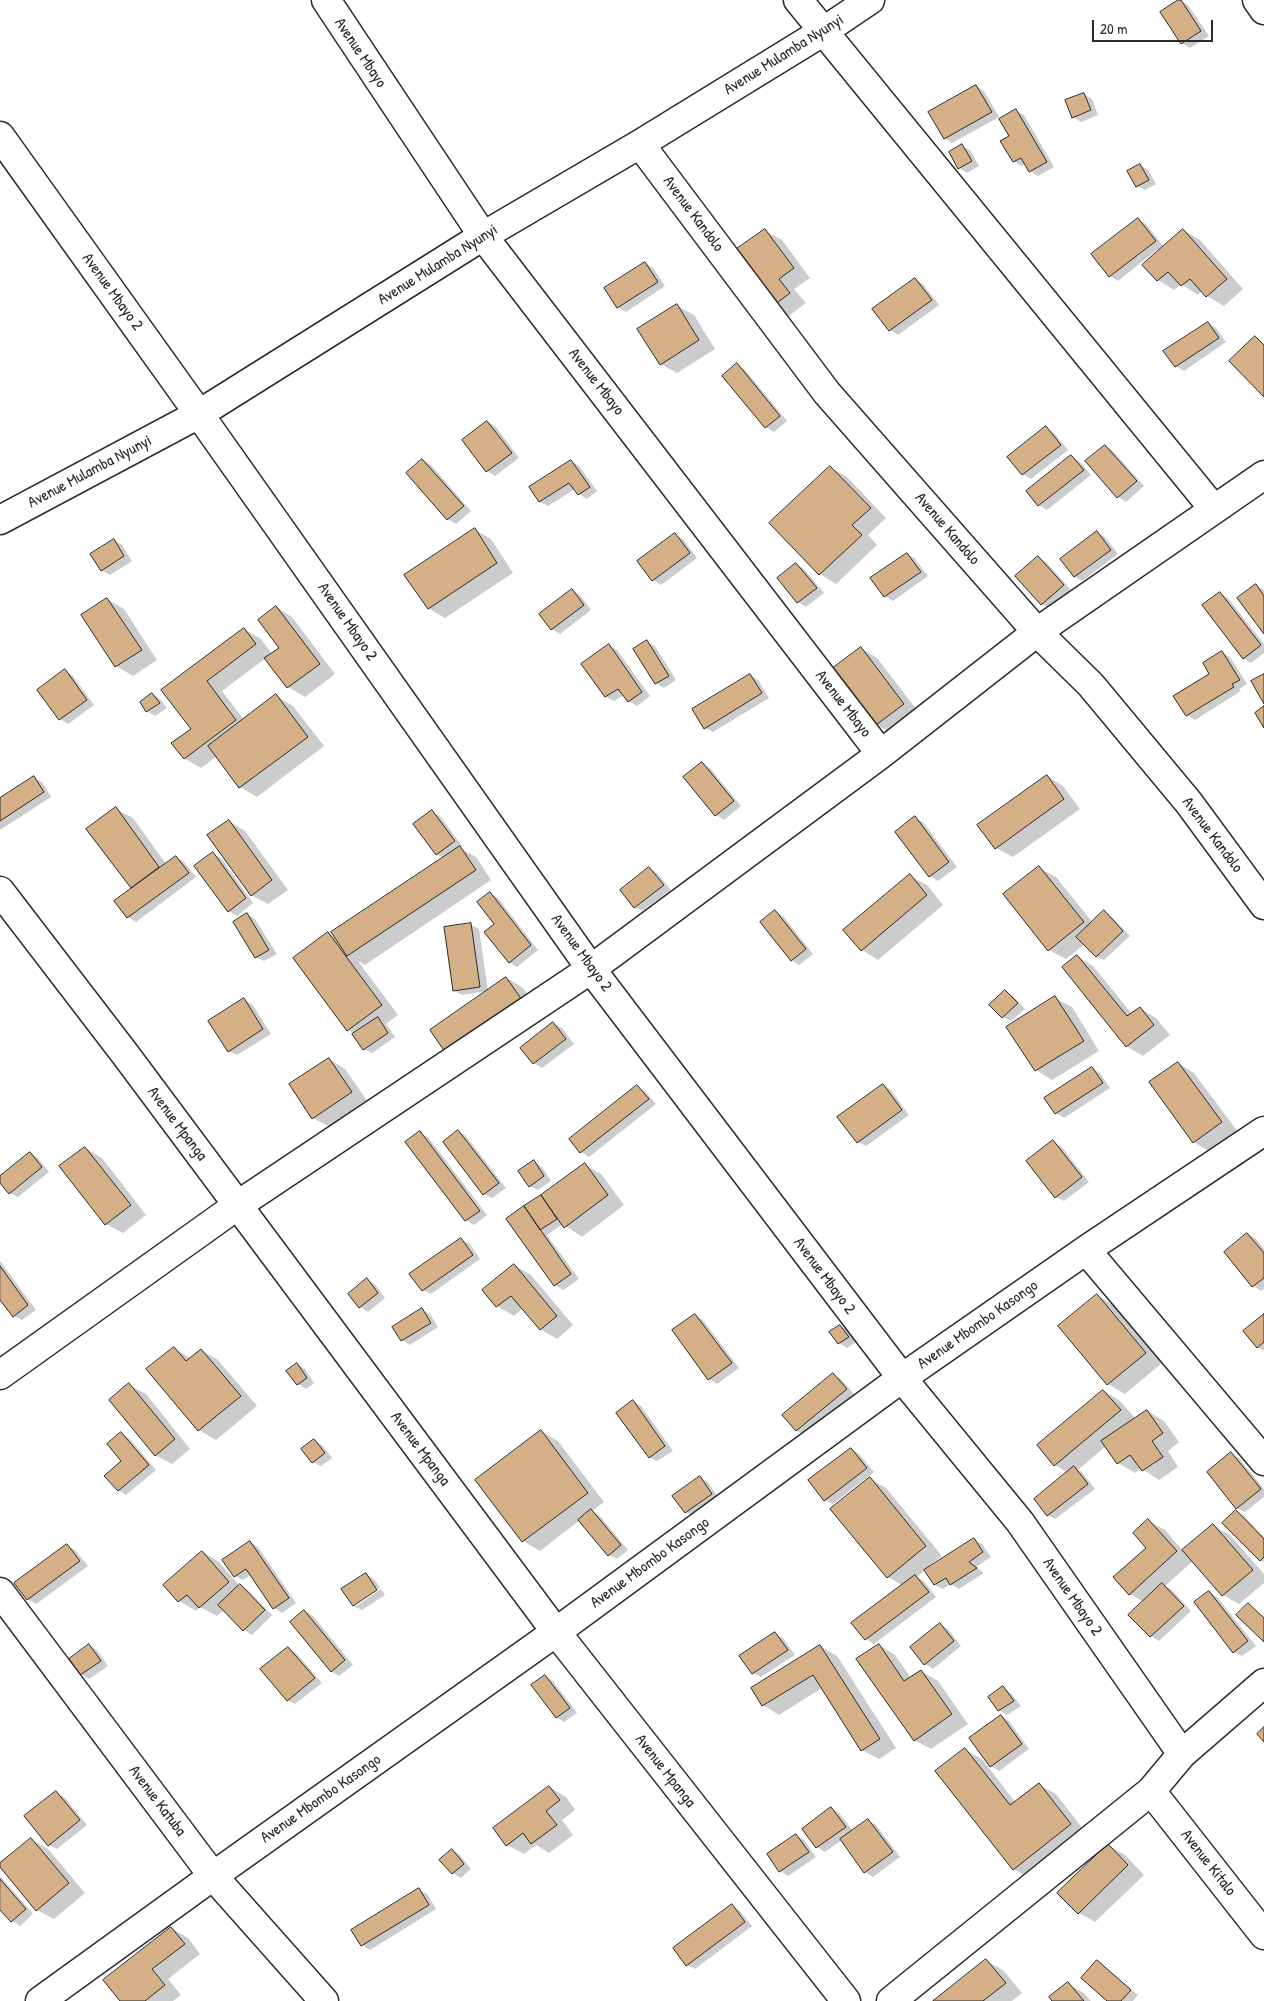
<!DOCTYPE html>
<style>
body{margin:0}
#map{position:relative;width:1264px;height:2001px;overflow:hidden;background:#fff;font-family:"Patrick Hand",sans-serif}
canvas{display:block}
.scale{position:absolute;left:1092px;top:20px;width:121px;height:22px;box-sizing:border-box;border:2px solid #2b2b2b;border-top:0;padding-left:6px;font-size:15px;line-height:18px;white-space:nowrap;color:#2b2b2b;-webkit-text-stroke:4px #fff;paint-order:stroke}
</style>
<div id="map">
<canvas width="1264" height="2001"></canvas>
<div class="scale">20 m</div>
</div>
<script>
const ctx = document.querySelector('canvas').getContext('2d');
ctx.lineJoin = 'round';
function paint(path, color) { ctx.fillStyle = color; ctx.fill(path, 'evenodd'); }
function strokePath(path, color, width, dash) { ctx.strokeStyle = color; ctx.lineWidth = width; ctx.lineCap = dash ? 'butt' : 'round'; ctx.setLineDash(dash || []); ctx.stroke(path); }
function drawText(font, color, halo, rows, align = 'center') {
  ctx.font = font + ' "Patrick Hand",sans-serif'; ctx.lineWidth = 4.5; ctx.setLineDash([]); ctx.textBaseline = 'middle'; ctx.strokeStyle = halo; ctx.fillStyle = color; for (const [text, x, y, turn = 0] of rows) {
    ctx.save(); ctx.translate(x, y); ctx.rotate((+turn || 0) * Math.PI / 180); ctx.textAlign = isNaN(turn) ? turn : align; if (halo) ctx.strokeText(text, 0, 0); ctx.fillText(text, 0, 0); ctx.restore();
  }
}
paint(new Path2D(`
 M1180 0 1188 5 1209 36 1190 48 1182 43Z
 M976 86 984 91 999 117 952 143 944 138Z
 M1084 94 1092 99 1098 115 1081 122 1073 117Z
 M1016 111 1024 115 1054 167 1038 176 1030 171 1026 164 1022 166 1013 161 1011 137Z
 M962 146 970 150 979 166 967 173 959 168 950 153Z
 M1140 165 1148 170 1156 184 1145 190 1137 186Z
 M1138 220 1146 224 1164 247 1183 230 1200 240 1243 289 1224 306 1207 296 1202 291 1198 295 1181 284 1174 290 1158 280 1144 265 1160 251 1158 249 1118 281 1110 276 1092 255Z
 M765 231 782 240 810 278 794 289 806 303 786 318 770 308Z
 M645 263 653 268 665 286 626 312 618 307Z
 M915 279 923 284 939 305 898 335 890 330Z
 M677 306 694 315 715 349 677 373 661 364Z
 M1208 323 1216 328 1226 342 1184 371 1176 366Z
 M737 365 745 370 787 421 774 432 766 427Z
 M488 422 496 427 519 458 495 476 487 471Z
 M1046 428 1054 433 1068 450 1031 479 1023 474Z
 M1105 446 1113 451 1144 486 1126 502 1118 497Z
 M1071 456 1079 461 1091 475 1047 510 1039 505 1028 491Z
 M423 460 431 465 471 511 456 524 448 519Z
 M571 461 579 466 597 491 587 499 579 494 575 489 548 506 540 502 530 487Z
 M830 467 847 477 886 518 868 535 877 545 836 584 820 574Z
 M475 530 491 539 513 573 445 618 428 608Z
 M1097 533 1105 537 1118 554 1082 581 1074 576Z
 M675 535 683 539 697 558 661 585 653 580Z
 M114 540 122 545 132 561 110 575 101 570Z
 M907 554 915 559 928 576 893 601 884 596Z
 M1038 557 1046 562 1071 590 1050 609 1042 604Z
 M796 564 804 569 824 593 806 607 798 602Z
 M1256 586 1264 590V632Z
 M572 590 580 595 591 610 560 634 552 629 541 614Z
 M1220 594 1228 598 1264 644V653L1251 663 1243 658Z
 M107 599 124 609 157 660 133 676 116 666 83 616Z
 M276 607 292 617 335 674 305 697 288 687 266 658 222 691 244 720 276 696 293 706 324 746 257 797 240 787 217 756 201 768 184 758 192 729 163 690 244 629 261 639 272 654 281 648Z
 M647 642 655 646 676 680 664 688 656 683Z
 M609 646 617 650 650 696 637 706 629 701 624 695 614 701 606 697Z
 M861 648 877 658 920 714 893 734 877 725 834 668Z
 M1222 653 1230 657 1247 684 1239 689 1241 691 1195 720 1187 715Z
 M65 671 73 676 94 705 68 724 60 719 39 690Z
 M750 675 758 680 769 698 713 732 705 728Z
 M152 694 160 699 167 708 155 716 147 711Z
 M702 764 710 768 741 806 724 820 716 815Z
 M1047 776 1063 786 1080 809 1013 857 996 848Z
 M34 778 42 782 51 797 0 830V799Z
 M116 809 133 818 166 864 176 857 184 862 196 877 136 922 128 917 134 888 131 887Z
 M432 812 440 816 462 846 460 848 476 857 491 880 365 965 358 961 398 1015 386 1024 395 1037 372 1053 364 1049 355 1034 348 1030 328 933 336 938 444 858 437 854 415 824Z
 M915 818 923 822 957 867 938 881 930 876Z
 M229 821 245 831 288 890 268 904 251 895Z
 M213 854 221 858 253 903 237 916 229 911Z
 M649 868 657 873 671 890 642 911 634 907Z
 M1039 868 1056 877 1093 923 1104 912 1112 917 1130 936 1104 960 1096 956 1085 944 1066 959 1049 950Z
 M910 876 927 885 943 905 878 960 862 950 845 930Z
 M490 894 498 898 538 950 517 967 509 962 496 924Z
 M775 911 783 916 813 954 799 965 792 960Z
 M247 914 255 919 277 954 264 961 256 957Z
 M471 925 479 929 488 991 507 978 523 988 538 1009 487 991 462 995 454 990Z
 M1077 956 1093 966 1132 1014 1140 1008 1156 1018 1170 1035 1143 1056 1126 1046Z
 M1005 991 1013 996 1025 1009 1011 1021 1003 1017Z
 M1055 998 1072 1007 1099 1051 1052 1080 1036 1070Z
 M244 1000 252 1004 271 1034 237 1055 229 1051Z
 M554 1024 562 1028 574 1044 542 1068 534 1063 522 1048Z
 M329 1059 345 1069 368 1102 330 1127 313 1118Z
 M1178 1063 1194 1073 1238 1132 1210 1152 1194 1142Z
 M1092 1068 1100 1073 1110 1088 1064 1118 1056 1113Z
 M883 1085 891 1090 909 1115 866 1146 858 1142Z
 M637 1087 645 1091 656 1104 589 1157 581 1152Z
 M458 1131 466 1136 506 1188 492 1198 484 1194Z
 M420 1133 428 1137 487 1215 474 1225 466 1220 407 1142Z
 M1053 1142 1061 1146 1089 1182 1064 1201 1056 1197Z
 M85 1148 102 1158 146 1215 123 1233 106 1224Z
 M30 1153 38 1158 49 1172 18 1197 10 1193 0 1181V1178Z
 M534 1162 542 1167 551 1181 538 1190 530 1186Z
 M585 1165 601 1174 624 1205 582 1237 563 1224 547 1235 579 1279 563 1290 555 1285 508 1219Z
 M1248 1234 1256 1239 1264 1249V1289L1261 1291 1253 1286 1225 1252Z
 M462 1240 470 1244 480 1259 431 1294 423 1290Z
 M0 1261 36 1310 22 1320 14 1316 0 1298Z
 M514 1265 531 1275 573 1325 557 1339 540 1329 523 1308 514 1316 497 1306 484 1291Z
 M367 1280 375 1284 385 1298 368 1312 360 1307 350 1295Z
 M1097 1295 1113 1305 1162 1363 1125 1394 1108 1384 1060 1326Z
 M422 1310 430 1314 438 1327 410 1345 402 1340Z
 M695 1315 703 1320 739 1368 717 1384 709 1379Z
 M1264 1315V1351L1258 1347Z
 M840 1326 849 1331 856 1342 847 1348 839 1343Z
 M174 1348 190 1358 201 1350 218 1360 257 1406 216 1440 199 1430 148 1369Z
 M297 1364 305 1369 314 1383 306 1389 298 1384Z
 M833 1375 841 1379 854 1394 804 1435 796 1430Z
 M129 1385 146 1394 190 1449 172 1464 155 1455Z
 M1104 1391 1120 1401 1136 1419 1147 1411 1164 1421 1179 1442 1168 1451 1178 1467 1159 1480 1141 1468 1135 1473 1118 1463 1106 1446 1078 1470 1082 1472 1095 1489 1055 1519 1047 1515 1068 1473 1055 1465 1038 1445Z
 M633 1401 641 1406 673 1451 657 1461 649 1457Z
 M541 1431 558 1441 604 1502 592 1511 599 1515 628 1550 617 1559 609 1555 580 1520 540 1551 523 1541 477 1480Z
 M121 1434 129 1438 156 1470 126 1495 118 1490 123 1461Z
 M314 1440 322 1445 332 1458 321 1466 312 1462Z
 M851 1449 859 1454 874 1472 833 1504 825 1500Z
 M1231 1454 1239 1458 1264 1489V1497L1245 1512 1237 1508Z
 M700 1478 708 1482 719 1499 694 1516 686 1512Z
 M870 1479 886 1488 942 1556 930 1565 931 1567 974 1540 982 1544 991 1557 976 1567 984 1573 959 1589 951 1584 943 1589 935 1585 925 1570 917 1577 924 1581 936 1597 874 1644 866 1639 903 1586 888 1577Z
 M1236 1512 1244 1516 1264 1537V1562L1260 1560Z
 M1148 1521 1165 1530 1183 1551 1213 1526 1230 1535 1264 1574V1583L1239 1604 1223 1595 1193 1561 1165 1586 1171 1589 1191 1611 1159 1641 1151 1636 1130 1616 1144 1602 1130 1594 1148 1548Z
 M250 1542 258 1547 296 1603 282 1613 274 1608 251 1575 243 1580 235 1576Z
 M67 1546 75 1550 88 1566 36 1604 28 1599 16 1583Z
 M203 1552 219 1562 240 1586 248 1590 272 1615 252 1635 244 1630 224 1610 217 1616 200 1607 196 1611 179 1601 165 1585Z
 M366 1574 374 1579 380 1587 356 1603V1606L381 1589 385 1595 362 1610 354 1606 343 1590Z
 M1209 1592 1217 1597 1256 1646 1242 1656 1234 1652Z
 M1248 1604 1264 1617V1640Z
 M305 1611 313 1616 353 1665 339 1676 331 1671Z
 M940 1625 948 1629 961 1646 933 1669 925 1664Z
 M775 1634 783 1638 795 1655 761 1677 753 1673Z
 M879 1645 895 1655 911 1678 921 1671 938 1681 968 1724 931 1749 914 1740Z
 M89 1646 97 1650 108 1666 89 1679 81 1674 71 1659Z
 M820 1646 837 1656 896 1748 879 1759 862 1750 822 1688 779 1715 763 1705Z
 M288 1648 296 1653 322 1683 295 1704 287 1700Z
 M545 1676 553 1681 577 1713 564 1722 556 1717Z
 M1003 1688 1011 1693 1021 1706 1007 1715 999 1710 990 1697Z
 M1001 1716 1009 1721 1029 1749 999 1771 991 1766Z
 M965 1750 982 1759 1016 1803 1039 1785 1056 1794 1087 1834 1030 1879 1014 1869Z
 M549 1787 566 1797 575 1810 562 1820 573 1835 549 1853 536 1845 524 1854 507 1845Z
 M56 1793 64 1797 87 1825 57 1849 49 1845Z
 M831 1808 839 1813 853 1831 868 1820 876 1825 900 1857 873 1877 865 1872 842 1840 825 1852 817 1847Z
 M796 1836 804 1840 816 1857 788 1876 780 1871Z
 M31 1839 48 1849 85 1893 54 1919 37 1910 0 1865Z
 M1108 1845 1125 1855 1144 1875 1095 1922 1079 1913Z
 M452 1850 460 1855 471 1869 461 1878 453 1873 441 1860Z
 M0 1876 33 1914 20 1926 12 1921 0 1908Z
 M419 1890 427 1894 436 1909 370 1950 362 1945Z
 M732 1906 740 1911 752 1926 695 1969 687 1965Z
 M171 1928 188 1938 200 1954 168 1979 181 1995 173 2001H122Z
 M986 1961 1003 1970 1022 1993 1012 2001H935Z
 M1097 1962 1105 1967 1138 1995 1133 2001H1109Z
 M1068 1984 1084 1993 1091 2001H1054Z`), '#0003');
const building = new Path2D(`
 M1178 0H1181L1201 31 1181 44 1160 12Z
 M976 85 992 112 944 139 928 112Z
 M1084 93 1091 110 1072 118 1065 100Z
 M1016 109 1047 162 1029 172 1021 158 1013 162 1000 141 1009 136 999 119Z
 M962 144 972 161 958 169 949 152Z
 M1140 164 1149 180 1136 187 1127 171Z
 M1138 218 1156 241 1109 277 1091 254Z
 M765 229 794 268 779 279 790 293 769 309 728 255Z
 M1183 229 1227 279 1206 297 1190 279 1181 286 1168 272 1157 281 1142 265Z
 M645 262 658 282 617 308 604 288Z
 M915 278 932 300 889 331 872 309Z
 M677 304 699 340 660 365 637 329Z
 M1208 322 1219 338 1175 367 1163 351Z
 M1255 336 1264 345V397L1229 361Z
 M737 363 780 416 765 428 722 376Z
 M487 421 512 453 486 472 462 440Z
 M1046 426 1061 445 1022 475 1007 457Z
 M1105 445 1137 481 1117 498 1085 461Z
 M1071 455 1084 470 1038 506 1026 491Z
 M422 459 464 506 447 520 406 473Z
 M571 460 590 487 578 495 569 483 539 502 529 487Z
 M830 466 871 508 852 525 862 535 819 575 769 523Z
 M475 528 497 563 428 609 404 575Z
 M1097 531 1111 550 1074 577 1060 559Z
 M675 533 690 553 652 581 637 561Z
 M114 539 124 556 101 571 90 554Z
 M907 553 921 572 884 597 870 578Z
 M1038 556 1064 585 1041 605 1015 576Z
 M796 563 817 588 797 603 777 578Z
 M1256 584 1264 596V634L1237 598Z
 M572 589 584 605 551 630 539 614Z
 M1220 592 1261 645 1243 659 1202 605Z
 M107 598 142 650 115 667 81 615Z
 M276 606 320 664 287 688 264 658 279 648 258 620Z
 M244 628 256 644 207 681 236 720 184 759 171 743 191 729 161 690Z
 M647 640 669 676 655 684 633 649Z
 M609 644 642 692 628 702 618 689 605 697 581 664Z
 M861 647 904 704 876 725 833 668Z
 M1222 651 1240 680 1232 684 1234 687 1186 716 1173 696 1209 674 1203 663Z
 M65 669 87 700 59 720 37 690Z
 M750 674 762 693 704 729 692 709Z
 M1264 674V704L1251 681Z
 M152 693 160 703 146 712 140 702Z
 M276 694 308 737 239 788 208 746Z
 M1264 706V728L1255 713Z
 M702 762 734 801 715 816 683 777Z
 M1047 775 1064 799 995 849 977 825Z
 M34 776 44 792 0 821V798Z
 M116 807 159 867 131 888 86 829Z
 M432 810 455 841 436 855 413 824Z
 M915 816 949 862 929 877 895 832Z
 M229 820 272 880 251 896 207 835Z
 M460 846 476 870 347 956 331 932Z
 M213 852 246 898 228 912 194 866Z
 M176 856 189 873 127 918 114 901Z
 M1039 866 1084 922 1048 951 1003 894Z
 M649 867 664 885 634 908 620 890Z
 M910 874 927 895 861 951 843 930Z
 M490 892 531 945 509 963 484 932 494 924 477 902Z
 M775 910 806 949 791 961 760 922Z
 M1104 910 1123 931 1096 957 1076 937Z
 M247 913 269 950 255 958 233 922Z
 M471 923 480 987 453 991 444 927Z
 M328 932 382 1005 347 1031 293 958Z
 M1077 955 1127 1016 1140 1007 1154 1025 1126 1047 1062 967Z
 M506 977 522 1000 445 1052 430 1030Z
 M1005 990 1018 1003 1002 1018 989 1005Z
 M1055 996 1084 1041 1035 1071 1006 1027Z
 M244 998 263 1029 228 1052 208 1021Z
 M378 1017 388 1033 363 1050 352 1034Z
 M553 1022 566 1039 533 1064 520 1048Z
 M329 1058 352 1092 312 1119 289 1084Z
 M1178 1062 1222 1122 1193 1143 1149 1082Z
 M1092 1067 1103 1083 1055 1114 1044 1098Z
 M883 1084 902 1110 857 1143 837 1117Z
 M637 1085 649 1099 580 1153 569 1139Z
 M458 1130 499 1183 483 1195 443 1142Z
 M420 1131 480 1211 465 1221 405 1142Z
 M1053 1140 1082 1177 1055 1198 1026 1161Z
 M85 1147 131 1205 105 1225 59 1166Z
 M30 1152 42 1167 9 1194 0 1183V1176Z
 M534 1160 544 1176 529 1187 518 1171Z
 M585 1163 608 1195 564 1228 541 1195Z
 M541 1195 557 1219 540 1230 524 1206Z
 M524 1206 571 1274 554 1286 506 1219Z
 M1247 1233 1264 1253V1278L1252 1287 1224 1252Z
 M461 1238 473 1255 422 1291 409 1274Z
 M514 1264 557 1316 540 1330 511 1296 496 1307 482 1290Z
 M0 1266 28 1305 13 1317 0 1300Z
 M367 1278 378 1293 359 1308 348 1294Z
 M1097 1294 1146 1353 1107 1385 1058 1326Z
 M422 1308 431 1323 401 1341 392 1327Z
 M695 1314 732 1363 708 1380 672 1330Z
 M1264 1314V1342L1257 1348 1243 1331Z
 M840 1325 849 1337 838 1344 829 1332Z
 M174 1347 186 1361 201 1349 241 1396 198 1431 146 1369Z
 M297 1363 307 1378 297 1385 286 1371Z
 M833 1373 847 1389 796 1431 782 1415Z
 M129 1383 175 1439 155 1456 109 1400Z
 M1103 1390 1121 1410 1054 1466 1037 1445Z
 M633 1400 665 1446 649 1458 616 1413Z
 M1147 1410 1163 1433 1152 1441 1163 1457 1142 1471 1130 1455 1117 1464 1101 1441Z
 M541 1430 588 1493 522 1542 475 1480Z
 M121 1432 149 1465 118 1491 104 1476 121 1461 107 1444Z
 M314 1439 325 1453 312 1463 301 1449Z
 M851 1448 867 1468 824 1501 808 1480Z
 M1231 1452 1261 1489 1236 1509 1207 1472Z
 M1074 1466 1088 1484 1047 1516 1034 1499Z
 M700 1476 712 1494 685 1513 672 1496Z
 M870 1477 926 1546 887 1578 830 1509Z
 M591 1509 621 1545 608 1556 578 1520Z
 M1236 1510 1264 1539V1557L1260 1561 1222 1523Z
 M1148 1519 1177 1551 1129 1595 1113 1577 1146 1548 1133 1533Z
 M1213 1524 1253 1570 1222 1596 1182 1550Z
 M974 1538 983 1552 969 1562 977 1568 950 1585 946 1578 934 1585 924 1570Z
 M250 1541 289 1598 273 1609 246 1569 234 1577 222 1560Z
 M67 1544 80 1561 27 1600 14 1583Z
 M202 1551 229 1582 199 1608 187 1595 178 1602 163 1585Z
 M366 1573 377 1590 353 1606 341 1589Z
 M915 1575 929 1592 865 1640 851 1623Z
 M1162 1583 1184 1606 1150 1637 1128 1615Z
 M240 1584 265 1610 243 1631 218 1605Z
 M1209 1591 1248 1641 1233 1653 1194 1602Z
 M1248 1603 1264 1618V1642L1236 1615Z
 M304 1610 345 1660 331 1672 290 1622Z
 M940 1623 954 1641 924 1665 910 1647Z
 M775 1632 788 1650 752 1674 739 1656Z
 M89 1644 101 1661 80 1675 69 1659Z
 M879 1644 904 1681 921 1670 952 1714 914 1741 856 1659Z
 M820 1645 880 1739 861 1751 813 1675 762 1706 751 1688Z
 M288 1647 315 1678 287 1701 260 1669Z
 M545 1675 570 1708 556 1718 531 1685Z
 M1003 1686 1014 1701 998 1711 988 1697Z
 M1001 1715 1022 1744 990 1767 969 1738Z
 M1264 1727V1742L1257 1734Z
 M965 1748 1010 1805 1039 1783 1071 1824 1013 1870 935 1771Z
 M549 1786 560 1800 546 1811 557 1825 531 1844 523 1833 506 1846 493 1828Z
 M56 1791 80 1820 48 1846 24 1816Z
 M831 1807 846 1827 816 1848 802 1829Z
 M868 1819 893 1852 864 1873 840 1839Z
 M796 1834 809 1852 779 1872 767 1854Z
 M31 1838 69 1883 36 1911 0 1867V1863Z
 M1108 1844 1128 1865 1078 1914 1057 1893Z
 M452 1849 464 1864 452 1874 439 1860Z
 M0 1879 26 1909 11 1922 0 1910Z
 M419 1888 429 1905 361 1946 351 1930Z
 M732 1904 745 1922 686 1966 673 1948Z
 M171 1927 185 1944 152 1969 165 1985 145 2001H120L103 1980Z
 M986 1959 1006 1983 983 2001H933Z
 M1097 1960 1131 1990 1121 2001H1107L1081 1978Z
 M1068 1982 1084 2001H1052L1049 1997Z`);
paint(building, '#d5b087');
strokePath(building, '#2b2b2b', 1);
const minor = new Path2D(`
 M326 0 483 236 881 754
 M798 0 1213 508
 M1257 0 1264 10
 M0 136 199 414 591 969 902 1378 1020 1522 1182 1754
 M640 144 827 393 1037 632 1091 685 1189 803 1264 905
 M0 520 199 414 483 236 640 144 824 31 870 0
 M0 891 125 1054 556 1632 846 2001
 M1086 1250 1264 1461
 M0 1375 238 1205 591 969 881 754 1037 632 1264 475
 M0 1592 213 1876 324 2001
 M1151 1791 1264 1935
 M40 2001 213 1876 556 1632 902 1378 1086 1250 1264 1131
 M891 2001 1151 1791 1182 1754 1264 1683`);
strokePath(minor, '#2b2b2b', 31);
strokePath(minor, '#fff', 28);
drawText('16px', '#2b2b2b', '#fff', [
 ["Avenue Mbayo",360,53,56],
 ["Avenue Mulamba Nyunyi",784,55,-32],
 ["Avenue Kandolo",693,214,53],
 ["Avenue Mulamba Nyunyi",438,265,-32],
 ["Avenue Mbayo 2",112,292,54],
 ["Avenue Mbayo",596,382,52],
 ["Avenue Mulamba Nyunyi",90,472,-28],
 ["Avenue Kandolo",947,529,49],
 ["Avenue Mbayo 2",347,622,55],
 ["Avenue Mbayo",843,704,52],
 ["Avenue Kandolo",1212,835,53],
 ["Avenue Mbayo 2",581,953,54],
 ["Avenue Mpanga",177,1124,53],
 ["Avenue Mbayo 2",824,1276,53],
 ["Avenue Mbombo Kasongo",978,1325,-35],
 ["Avenue Mpanga",420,1449,53],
 ["Avenue Mbombo Kasongo",650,1563,-36],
 ["Avenue Mbayo 2",1072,1597,55],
 ["Avenue Mpanga",665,1771,52],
 ["Avenue Mbombo Kasongo",321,1799,-35],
 ["Avenue Katuba",157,1801,53],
 ["Avenue Kitalo",1208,1863,52]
]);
</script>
